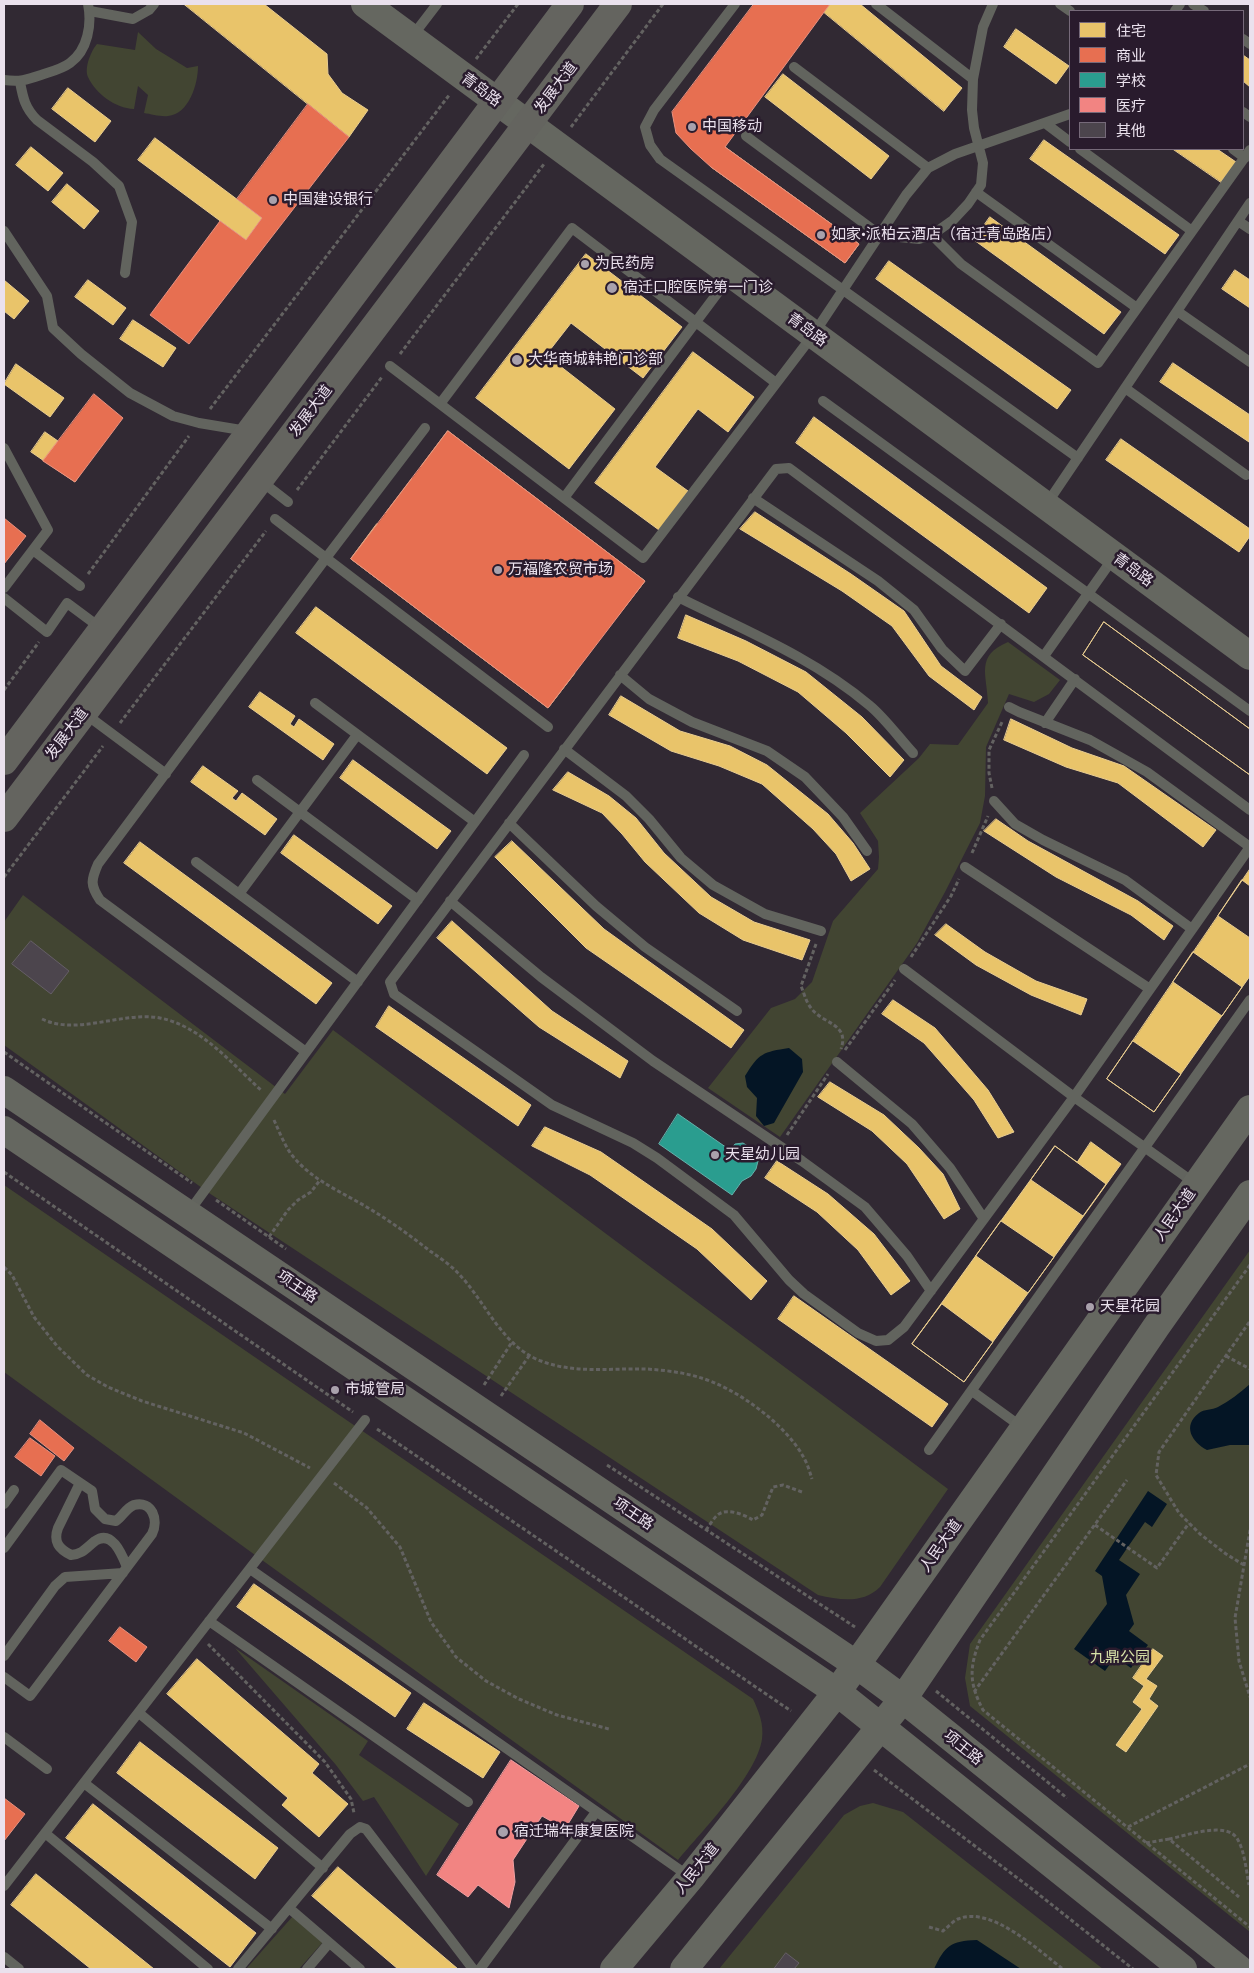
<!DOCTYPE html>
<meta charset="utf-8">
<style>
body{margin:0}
#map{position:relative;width:1254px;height:1973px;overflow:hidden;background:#312933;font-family:Rubik,"Noto Sans SC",sans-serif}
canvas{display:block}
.frame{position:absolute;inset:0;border:5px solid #eae1ed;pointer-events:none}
.legend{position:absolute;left:1069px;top:10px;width:175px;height:140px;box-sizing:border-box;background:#291b2d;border:1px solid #766a7a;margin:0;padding:6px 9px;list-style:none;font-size:15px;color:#eae1ed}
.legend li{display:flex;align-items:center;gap:10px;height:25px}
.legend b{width:25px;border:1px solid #766a7a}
</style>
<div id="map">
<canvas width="1254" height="1973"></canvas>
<div class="frame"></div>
<ul class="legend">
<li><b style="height:14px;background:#e9c46a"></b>住宅</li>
<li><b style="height:14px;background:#e76f51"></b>商业</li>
<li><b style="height:14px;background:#2a9d8f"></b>学校</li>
<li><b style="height:14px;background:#f28482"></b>医疗</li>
<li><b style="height:14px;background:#4c454d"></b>其他</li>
</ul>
</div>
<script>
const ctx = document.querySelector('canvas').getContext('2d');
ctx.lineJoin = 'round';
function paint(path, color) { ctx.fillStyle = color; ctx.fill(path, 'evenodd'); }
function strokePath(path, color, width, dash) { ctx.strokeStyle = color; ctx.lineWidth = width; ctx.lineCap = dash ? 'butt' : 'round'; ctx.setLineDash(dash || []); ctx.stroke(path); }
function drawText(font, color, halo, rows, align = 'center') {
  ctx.font = font + ' Rubik,"Noto Sans SC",sans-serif'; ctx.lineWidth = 5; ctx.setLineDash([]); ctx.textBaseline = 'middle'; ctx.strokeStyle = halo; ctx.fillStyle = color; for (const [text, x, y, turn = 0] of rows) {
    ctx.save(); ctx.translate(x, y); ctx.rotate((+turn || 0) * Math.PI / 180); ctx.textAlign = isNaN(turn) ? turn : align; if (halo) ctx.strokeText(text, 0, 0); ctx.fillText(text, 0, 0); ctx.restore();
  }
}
paint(new Path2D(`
 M138 32 156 49 187 68 198 66C198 84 189 114 168 116 161 117 151 114 144 113L148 95 138 86 134 109C115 108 96 94 88 77 84 68 91 51 97 44L135 50Z
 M1008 642 1060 680 1049 694 1034 702 1009 694 986 747 985 796 980 823 945 892 917 943 780 1137 708 1088 771 1008 795 999 812 982 833 921 878 869 879 857 878 841 860 813 919 758 930 744 958 745 988 703C987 674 975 656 1008 642Z
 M23 895 285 1094 333 1030 948 1489 880 1587C863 1604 840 1600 818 1595L209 1193 4 1045V922Z
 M4 1185 753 1699C759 1712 764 1724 762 1739 757 1775 702 1831 678 1860L255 1555 4 1372Z
 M1250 1250V1932L970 1706 965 1678 970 1644Z
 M235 1648 368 1741 359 1755 459 1824 426 1876 374 1797 363 1801 336 1765Z
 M873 1803 903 1812 1103 1969H719L844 1815 860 1806Z
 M293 1916 323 1942 299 1969H246Z`), '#424532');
paint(new Path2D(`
 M789 1048 802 1059 803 1072 774 1123 764 1126 756 1116 757 1098 747 1087 745 1076C759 1053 763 1052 789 1048Z
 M1250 1384V1445H1230L1207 1450C1192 1442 1182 1426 1199 1413 1204 1409 1212 1410 1218 1407 1229 1401 1240 1393 1250 1384Z
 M1148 1491 1167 1504 1152 1527 1145 1522 1119 1560 1140 1574 1126 1595 1134 1624 1129 1631 1148 1645 1131 1668 1115 1657 1105 1671 1074 1649 1107 1604 1102 1576 1095 1571Z
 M977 1940 1021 1969H934C945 1946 950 1941 977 1940Z`), '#041525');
const homes = new Path2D(`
 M184 4H264L327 54 328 74 342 93 368 110 349 137Z
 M814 4H860L962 88 944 111Z
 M1016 29 1069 66 1056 84 1004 47Z
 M1243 55 1250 60V87L1243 81Z
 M783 74 889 156 871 179 765 97Z
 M68 88 111 121 95 142 52 109Z
 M155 138 262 218 246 240 138 160Z
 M1044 140 1179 235 1165 254 1030 159Z
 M31 147 63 173 48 191 16 165Z
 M725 147 859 244 845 263 711 167Z
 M1173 149H1217L1236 162 1221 182Z
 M67 184 99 211 84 229 52 202Z
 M990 217 1121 312 1104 334 974 240Z
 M586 254 682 327 643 378 571 323 546 355 615 409 569 469 476 398Z
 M889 261 1071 390 1057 409 876 279Z
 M1235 270 1250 280V308L1222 289Z
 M4 280 29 301 14 319 4 311Z
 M88 280 126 308 113 325 75 297Z
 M133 320 176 348 163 367 120 339Z
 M693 352 754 397 728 432 698 409 655 467 688 491 659 530 595 483Z
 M1173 363 1250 415 1249 442 1160 382Z
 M16 364 64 398 50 417 4 384Z
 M814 417 1047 588 1029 613 796 443Z
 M448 431 645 581 617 617 421 467Z
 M45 432 88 462 75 482 31 452Z
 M1121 439 1250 529V536L1239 552 1106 460Z
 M412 479 451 510 426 543 386 513Z
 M755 512 851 574 904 611 941 666 982 697 974 710 929 676 892 626 842 591 740 529Z
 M377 524 575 673 548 708 351 559Z
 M316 607 507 748 487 774 296 633Z
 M686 615 746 641 806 672 862 717 904 760 890 777 846 733 798 692 738 661 678 638Z
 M1104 622 1250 729V775L1083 655Z
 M1104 622 1250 729V775L1083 655Z
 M260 692 295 716 290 724 294 727 299 719 334 744 323 760 249 707Z
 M621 696 680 731 730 746 767 765 828 814 853 843 870 869 851 881 836 854 813 829 762 784 719 766 671 751 609 715Z
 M1011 719 1072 748 1124 766 1216 830 1203 847 1118 783 1066 767 1004 740Z
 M353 760 451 831 437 849 340 778Z
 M203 766 238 791 232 798 236 801 242 793 277 819 265 835 191 782Z
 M568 772 609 796 636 818 664 853 711 897 754 922 810 940 802 960 743 940 699 913 645 862 622 834 602 813 553 790Z
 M996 819 1028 841 1138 901 1173 926 1164 940 1131 915 1056 877 984 831Z
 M294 835 392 906 378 924 281 853Z
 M512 841 604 929 744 1030 731 1048 586 948 495 857Z
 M140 842 332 983 316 1004 124 863Z
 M1250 869V976L1154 1112 1107 1079Z
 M1242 880 1250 886V938L1218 916Z
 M452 921 552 1011 628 1061 620 1078 539 1027 437 938Z
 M946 924 985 952 1036 981 1087 999 1081 1015 1031 995 976 965 935 935Z
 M1193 952 1242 987 1222 1016 1173 982Z
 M893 1000 935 1028 988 1090 1014 1132 998 1138 974 1100 924 1043 882 1014Z
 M389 1006 531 1105 518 1126 376 1027Z
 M1133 1041 1181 1074 1154 1112 1107 1079Z
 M830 1082 884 1115 919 1148 943 1174 960 1209 944 1219 907 1164 872 1131 818 1097Z
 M545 1127 601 1152 712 1229 767 1281 751 1300 697 1249 590 1175 532 1146Z
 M1091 1142 1121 1164 964 1382 912 1344 1055 1146 1077 1162Z
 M1055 1146 1106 1184 1083 1216 1031 1180Z
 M777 1161 828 1194 874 1234 910 1281 891 1295 858 1250 817 1212 765 1178Z
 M1001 1221 1054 1257 1028 1293 976 1256Z
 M794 1296 948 1404 932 1427 778 1319Z
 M942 1304 993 1342 964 1382 912 1344Z
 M254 1584 411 1693 395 1717 237 1607Z
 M1153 1649 1163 1656 1146 1679 1157 1686 1149 1699 1158 1706 1126 1752 1116 1745 1142 1709 1133 1702 1144 1686 1133 1678Z
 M197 1659 319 1764 312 1773 348 1804 319 1837 282 1805 288 1798 167 1694Z
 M424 1703 500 1752 483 1778 407 1729Z
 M140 1742 278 1848 255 1879 117 1773Z
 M93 1804 256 1933 230 1967 66 1838Z
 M338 1867 458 1969H398L312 1896Z
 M36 1874 154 1969H91L11 1905Z`);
paint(homes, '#e9c46a');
strokePath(homes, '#e9cd91', 1);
const shops = new Path2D(`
 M754 4H830L725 147 859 244 845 263 711 167 691 149 676 133 672 112Z
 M308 104 349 137 189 344 150 315 220 221 246 240 262 218 237 199Z
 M94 394 123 418 75 482 43 461Z
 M448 431 645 581 548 708 351 559Z
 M4 518 26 536 4 564Z
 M40 1420 74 1448 64 1461 30 1434Z
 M30 1438 55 1456 41 1476 15 1457Z
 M120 1627 147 1647 136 1662 109 1641Z
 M4 1798 25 1814 4 1841Z`);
paint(shops, '#e76f51');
strokePath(shops, '#e89180', 1);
const schools = new Path2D(`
 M678 1114 730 1150 735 1144 743 1143 751 1148 758 1161 756 1169 751 1176 742 1181 732 1195 659 1144Z`);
paint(schools, '#2a9d8f');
strokePath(schools, '#64b1ab', 1);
const health = new Path2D(`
 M511 1760 579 1806 565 1829 542 1816 513 1860 515 1882 509 1908 478 1885 468 1897 437 1875Z`);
paint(health, '#f28482');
strokePath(health, '#f0a0a2', 1);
const building = new Path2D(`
 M31 941 69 971 51 994 12 964Z
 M786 1953 799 1963 794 1969H774Z`);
paint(building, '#4c454d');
strokePath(building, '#655e66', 1);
strokePath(new Path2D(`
 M476 59 518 4
 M571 127 663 4
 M400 354 544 164
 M210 409 450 94
 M297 490 382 377
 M88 574 189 436
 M4 690 39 642
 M120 723 266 531
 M992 788 989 773V750L1003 720
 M972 853 988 816
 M4 877 103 746
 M816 944 801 986C804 993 806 1002 811 1008 822 1024 850 1023 841 1049
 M911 957 951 896 959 879
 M42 1019C77 1036 123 1011 160 1018 201 1026 232 1064 262 1091
 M845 1050 895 980
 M4 1052 192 1183
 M274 1120C279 1131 284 1144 291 1154 309 1177 333 1188 358 1202 383 1216 407 1233 430 1251 439 1257 449 1264 457 1272 485 1300 501 1346 541 1361 575 1374 611 1368 646 1369 663 1370 681 1372 698 1377 735 1387 786 1424 804 1458 808 1465 810 1473 812 1479
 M787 1135 828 1074
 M4 1172 353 1412
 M216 1200 286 1249
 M269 1237 288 1210 298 1200 311 1192 320 1180
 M1250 1265 980 1640C969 1668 969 1683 983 1710L1250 1927
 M4 1267 12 1275 34 1317 57 1346 87 1375 108 1387 142 1401 244 1433 310 1468
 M1226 1356 1250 1369
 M484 1385 512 1342
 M501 1396 529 1356
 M377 1429 791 1711
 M607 1465 855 1627
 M334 1483 367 1508 400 1547 431 1622 456 1657 486 1681 519 1699 557 1715 609 1729
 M1095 1525 1157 1568 1189 1523
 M706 1530C710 1525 714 1517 719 1514 728 1508 745 1515 753 1520L762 1515 773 1487 783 1485 802 1492
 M1250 1530 1235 1618 1239 1661 1250 1697
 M1244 1565 1226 1554 1200 1534 1179 1513 1156 1475 1159 1452 1250 1321
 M208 1644 325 1762 351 1799 354 1813
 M936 1691 1067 1798
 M974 1692 1127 1480
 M874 1770 1032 1889 1133 1969
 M1128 1827 1250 1764
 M1169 1839C1185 1836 1228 1820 1238 1840 1245 1853 1246 1870 1249 1885
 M1146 1843 1169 1839 1239 1897
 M929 1927 943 1931C948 1927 953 1921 958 1919 991 1905 1039 1951 1063 1969`), '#636261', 3, [4, 2.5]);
strokePath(new Path2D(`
 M735 4 654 110 645 127 650 145 660 159 1078 458
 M876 4 973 79
 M1060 4 1070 11
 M1193 4 1204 11
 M90 11 133 19 149 10 154 4
 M1175 11 1180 4
 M411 38 437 4
 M1243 39 1250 44
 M794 67 928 168
 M4 80C20 82 26 80 41 75 50 72 62 69 70 63 88 50 92 24 88 4
 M20 82C23 98 25 108 37 120L93 162 119 186 132 222 125 273
 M1243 112 1250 117
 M1045 123 1070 142
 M746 136 880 235 919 239 932 235 953 220 968 204 981 185 983 163 974 128 972 110 973 79 983 27 993 4
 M1080 149 1192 231
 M1233 149 1245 158
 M976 192 1137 308
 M1238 221 1250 229
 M4 231 47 296 53 328 81 354 130 393 173 416 199 423 247 431
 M932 235 961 264 1098 363 1250 150
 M1177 311 1250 362
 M390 366 643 558 813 335 906 195 928 168 955 154 1070 114
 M1125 388 1246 475
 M823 401 1250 711
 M440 404 572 228 776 383
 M4 448 48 530 4 588
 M261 481 288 502
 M564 498 731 275
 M753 498 878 581 914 610 942 649 965 671 1001 624
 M1046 505 1250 203
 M275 519 326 558 425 428
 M33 550 80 586
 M678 597C744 630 812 657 869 705 885 718 899 738 913 753
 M4 598 47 632 67 603 102 629
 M1044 656 1114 557
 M620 675 649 699 692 722 767 751 805 777 843 817 867 851
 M315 703 475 822
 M1009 707 1019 712 1090 740 1147 772 1250 847 1074 1097 904 1327 888 1340 876 1341 858 1333 804 1294 789 1280 734 1215 657 1158 633 1143 552 1105 394 994 390 982 776 469 789 468 1250 810
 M84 713 166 774
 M1045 723 1075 679
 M564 749 626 796 649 819 681 858 713 885 765 914 821 931
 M257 780 418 900
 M994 801 1015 824 1043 840 1125 880 1192 929
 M509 823 596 906 645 947 737 1011
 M196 862 358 982
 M965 867 1150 989
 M239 894 357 735
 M450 901 541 977 653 1061 802 1161 865 1207 907 1256 931 1291
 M904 969 1074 1097 1196 1184
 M306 1052 100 900C90 885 91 880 98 864L326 558 548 727
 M837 1062 912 1124 950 1168 984 1219
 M188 1213 524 755
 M972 1391 1023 1428
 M929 1450 1250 1000
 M80 1483 58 1528C53 1542 59 1549 71 1555 83 1554 86 1548 95 1541 112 1529 122 1555 127 1567
 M4 1504 14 1490
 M4 1548 61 1470 92 1491 95 1509 105 1519 116 1521C123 1516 126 1508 134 1505 152 1500 159 1520 152 1534L30 1696 4 1677
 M250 1569 690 1877
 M209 1621 468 1802
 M4 1656 55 1586 65 1577 123 1573
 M139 1713 323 1868
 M4 1737 47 1769
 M84 1783 272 1929
 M45 1833 208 1969
 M4 1886 365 1420
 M289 1908 360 1969
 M4 1957 19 1969
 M238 1969 350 1834 360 1827 366 1829 473 1969
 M307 1969 329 1943
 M480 1969 596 1812`), '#62645e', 10);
strokePath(new Path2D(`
 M365 4 1250 656
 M4 1090 857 1665 903 1699 1239 1969
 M4 1130 837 1692 1183 1969
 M614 1969 691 1877 837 1692 1250 1109
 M684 1969 903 1699 1156 1327 1250 1194`), '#656760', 28);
strokePath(new Path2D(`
 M4 761 570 4
 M4 818 618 4`), '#64645f', 28);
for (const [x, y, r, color] of [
 [692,127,5,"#a9a1ac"],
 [273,200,5,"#a9a1ac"],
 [821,235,5,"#a9a1ac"],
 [585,264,5,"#a9a1ac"],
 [612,288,6,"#a9a1ac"],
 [517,360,6,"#a9a1ac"],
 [498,570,5,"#a9a1ac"],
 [715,1155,5,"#a9a1ac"],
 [1090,1307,5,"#a9a1ac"],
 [335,1390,5,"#a9a1ac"],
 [503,1832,6,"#a9a1ac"]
]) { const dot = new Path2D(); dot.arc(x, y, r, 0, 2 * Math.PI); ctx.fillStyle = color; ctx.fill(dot); strokePath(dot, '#291b2d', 2); }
drawText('15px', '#eae1ed', '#291b2d', [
 ["发展大道",556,88,-53],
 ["青岛路",481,90,36],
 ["青岛路",807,330,36],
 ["发展大道",311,411,-53],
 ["青岛路",1133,570,36],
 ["发展大道",67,734,-53],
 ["人民大道",1175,1215,-55],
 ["项王路",297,1287,34],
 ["项王路",633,1514,34],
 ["人民大道",941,1546,-55],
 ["项王路",963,1748,39],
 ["人民大道",697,1869,-51]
]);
drawText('15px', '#eae1ed', '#291b2d', [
 ["中国移动",702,127],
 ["中国建设银行",283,200],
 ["如家·派柏云酒店（宿迁青岛路店）",831,235],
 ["为民药房",595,264],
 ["宿迁口腔医院第一门诊",623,288],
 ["大华商城韩艳门诊部",528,360],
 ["万福隆农贸市场",508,570],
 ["天星幼儿园",725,1155],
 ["天星花园",1100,1307],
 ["市城管局",345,1390],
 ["宿迁瑞年康复医院",514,1832]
], 'left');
drawText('15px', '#d7e2a8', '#291b2d', [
 ["九鼎公园",1120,1658]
]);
</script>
